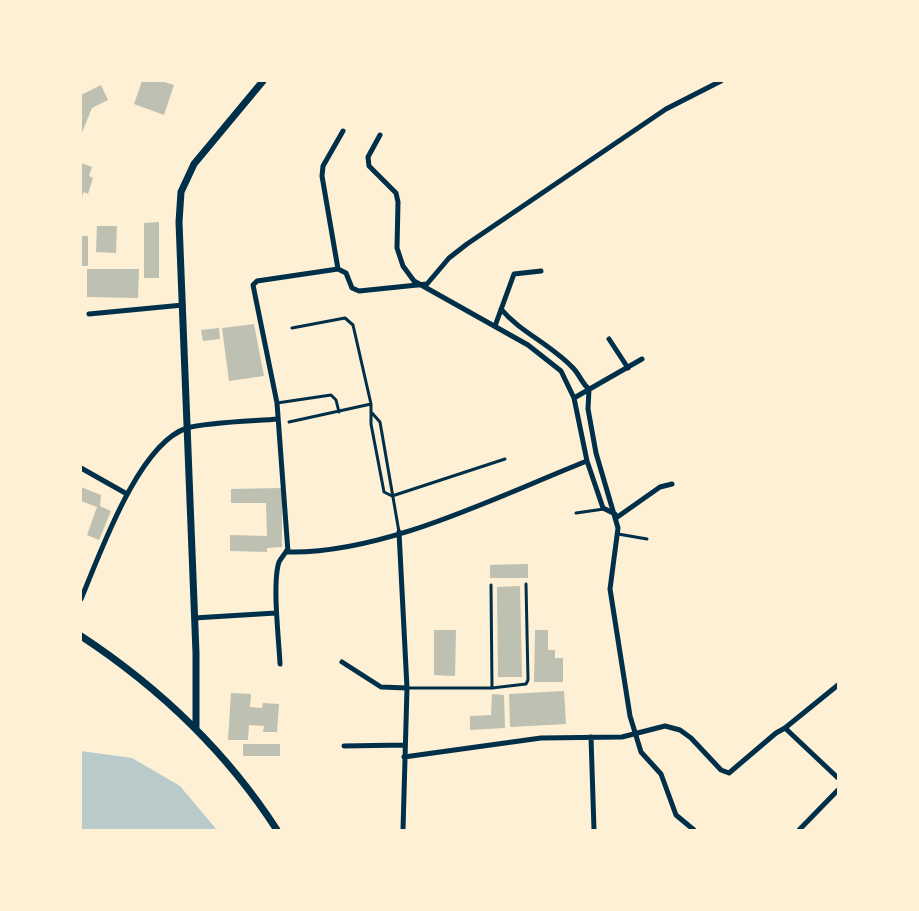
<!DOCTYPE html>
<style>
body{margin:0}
#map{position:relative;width:919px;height:911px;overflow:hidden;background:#fdf0d5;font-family:"DejaVu Sans",sans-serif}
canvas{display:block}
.frame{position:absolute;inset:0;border:82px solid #fdf0d5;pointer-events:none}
</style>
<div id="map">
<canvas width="919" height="911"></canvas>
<div class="frame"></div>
</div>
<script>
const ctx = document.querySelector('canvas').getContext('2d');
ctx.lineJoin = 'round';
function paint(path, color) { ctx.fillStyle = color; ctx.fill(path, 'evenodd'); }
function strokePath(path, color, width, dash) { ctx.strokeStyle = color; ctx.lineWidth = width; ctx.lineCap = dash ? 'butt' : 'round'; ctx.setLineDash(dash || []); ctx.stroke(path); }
paint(new Path2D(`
 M81 751 132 758 180 786 217 830H81Z`), '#b9caca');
paint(new Path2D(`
 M142 81H161L174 85 164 115 134 104Z
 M101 85 108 100 92 108 81 135V95Z
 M81 163 92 167 89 176 93 178 88 194 84 192 81 199Z
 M159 222V278H144V223Z
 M97 226H117L116 253 96 252Z
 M81 236H88V266H81Z
 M87 269H139L138 298 87 297Z
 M254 324 264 376 229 381 222 328Z
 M219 328 220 339 203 341 201 330Z
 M81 487 101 495 100 506 111 511 99 540 87 535 97 507 81 501Z
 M282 488V547L267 548V552L230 551V535L267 536 266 503H231V489Z
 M528 564V578H490V565Z
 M520 586 522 677H498L497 587Z
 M434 630H456L455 676 434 675Z
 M535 630H548V650H555V658H563V682H534Z
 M564 691 566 724 510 727 509 694Z
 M231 693 251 694 250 707 262 708 263 703 279 704 277 732H263L264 726 249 725 248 740H228Z
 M492 694 504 695 505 728 470 730V716L491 715Z
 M243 744H280V756H243Z`), '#bec0b2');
strokePath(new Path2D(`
 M292 328 345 318 353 325 371 404V424L384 492 392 496 505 459
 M277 403 331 395 336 400 339 412
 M372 413 380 422 399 532
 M289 422 371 404
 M576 513 604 509
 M618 534 647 539
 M491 585 492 688
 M408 688H492L526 684 528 680 526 584`), '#003049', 3);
strokePath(new Path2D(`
 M380 135 368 157 369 166 396 193 398 202 397 248 403 266 414 281 528 345 561 371 574 398 587 461 603 508 615 514
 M338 269 322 176 323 166 343 131
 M501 309C520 332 550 344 572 367 579 373 582 384 589 389L588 409 596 453 618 528 610 589 630 716 641 752 661 774 676 815 694 830
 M89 314 183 305
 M495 326 514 274 541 271
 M609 339 628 368
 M574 398 642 359
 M587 461C498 496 385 554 288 552L277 403 253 285 257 281 338 269 346 273 352 288 359 291 427 284 449 258 467 244 666 109 721 81
 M81 468 127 494
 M616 518 660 487 672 484
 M399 532 407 688 403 830
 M81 599C100 554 138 444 187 428 208 422 254 421 278 419
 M194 618 276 613
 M342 662 381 687 407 688
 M280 664C279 640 272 583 279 562 281 558 285 554 287 550
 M785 728 838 685
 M591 737 594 830
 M344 746 404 745
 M404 757 541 738 622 737 665 726 680 730 691 738 721 770 729 773 776 733 785 728 838 778
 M799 830 838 790`), '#003049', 5);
strokePath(new Path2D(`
 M81 636C160 688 226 751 277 830
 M196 728V653L179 222 181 192 194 164 263 81`), '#003049', 7);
</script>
